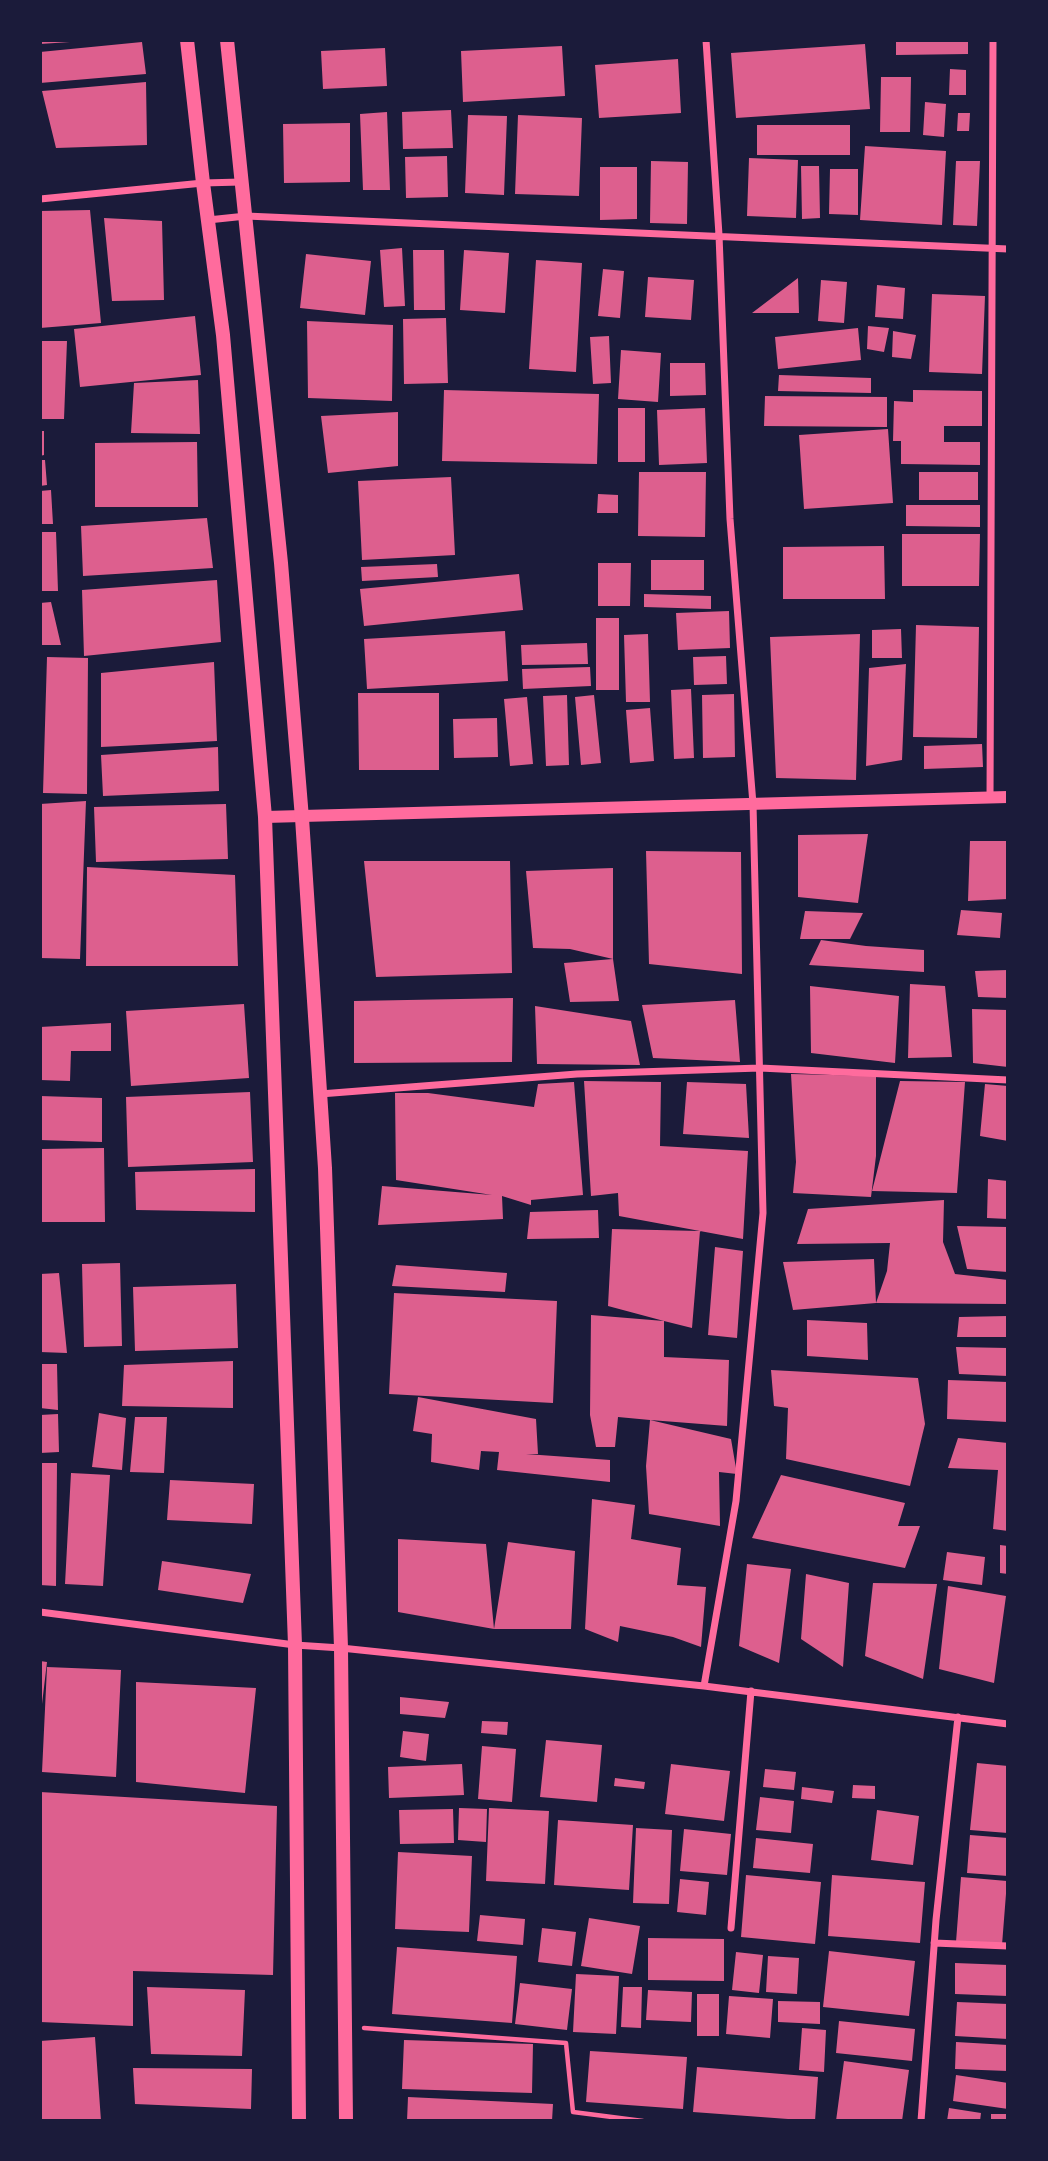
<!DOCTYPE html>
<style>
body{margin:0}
#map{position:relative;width:1048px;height:2161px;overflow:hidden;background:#1b1b3a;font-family:Karla,sans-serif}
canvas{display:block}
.frame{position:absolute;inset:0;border:42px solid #1b1b3a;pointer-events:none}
</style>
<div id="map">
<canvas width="1048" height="2161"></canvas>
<div class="frame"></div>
</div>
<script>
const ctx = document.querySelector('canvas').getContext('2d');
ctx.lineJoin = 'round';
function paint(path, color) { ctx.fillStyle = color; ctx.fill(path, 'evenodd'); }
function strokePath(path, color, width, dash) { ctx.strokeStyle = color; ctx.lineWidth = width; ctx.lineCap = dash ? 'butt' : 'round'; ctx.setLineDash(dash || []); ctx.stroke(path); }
paint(new Path2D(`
 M40 40H70V42L40 44Z
 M896 40H968V54L896 55Z
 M142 42 146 74 40 83V52Z
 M865 44 870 109 736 118 731 53Z
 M562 46 565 96 463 102 461 51Z
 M385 48 387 86 323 89 321 51Z
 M678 59 681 113 599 118 595 65Z
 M950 69 966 70V95H949Z
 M881 77H911L910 132H880Z
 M146 82 147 145 56 148 42 91Z
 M925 102 946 104 944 137 923 135Z
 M451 110 453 148 403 149 402 112Z
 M387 112 390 190H363L360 114Z
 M958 113H970L969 131H957Z
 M468 115 507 116 504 195 465 193Z
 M518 115 582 118 579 196 515 194Z
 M350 123V182L284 183 283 124Z
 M757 125H850V155H757Z
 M865 146 946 151 942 225 860 220Z
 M447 156 448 197 406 198 405 157Z
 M749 158 798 160 796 218 747 216Z
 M651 161 688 162 687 224 650 223Z
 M956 161H980L977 226 953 225Z
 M801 166H819L820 218 802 219Z
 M600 167H637V219L600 220Z
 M830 169H858V215L829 214Z
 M90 210 101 323 40 328V211Z
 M104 218 162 221 164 300 112 301Z
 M402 248 405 306 384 307 380 250Z
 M413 250H444L445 310H414Z
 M464 250 509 253 505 313 460 310Z
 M306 254 371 261 365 315 300 308Z
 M536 260 582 263 576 372 529 369Z
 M603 269 624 271 620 318 598 316Z
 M648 277 694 280 691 320 645 317Z
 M798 278 799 313H752Z
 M821 280 847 282 844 323 818 321Z
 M877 285 905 288 903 319 875 317Z
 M932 294 985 296 982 374 929 372Z
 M195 316 201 375 80 387 74 329Z
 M446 318 448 383 404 384 403 319Z
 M307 321 393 325 392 401 308 398Z
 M868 326 889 328 884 352 867 349Z
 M858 328 861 360 778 369 775 337Z
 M893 331 916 335 911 359 892 357Z
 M609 336 611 383 593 384 590 337Z
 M40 341H67L64 419H40Z
 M621 350 661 353 658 402 618 399Z
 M670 363H705L706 395 670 396Z
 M779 375 871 378V393L778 391Z
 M198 380 200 434 131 433 134 383Z
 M444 390 599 394 597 464 442 461Z
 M913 390 982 391V426H944V442H980V465L901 464V441H893L894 401 913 402Z
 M765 396 887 397V427L764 426Z
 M618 408H645V462H618Z
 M705 408 707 463 659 465 657 410Z
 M398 412V466L328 473 321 416Z
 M888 429 893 503 804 509 799 435Z
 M40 431H44V455L40 456Z
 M197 442 198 507H95V443Z
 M40 460H45L47 485 40 486Z
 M639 472H706L705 537 638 536Z
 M919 472H978V500H919Z
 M451 477 455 555 362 560 358 481Z
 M51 490 53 524H40V491Z
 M598 494 618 495V513H597Z
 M906 505H980V527L906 526Z
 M207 518 213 568 83 576 81 526Z
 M40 532H56L58 591H40Z
 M902 534H980L979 586H902Z
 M884 546 885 599H783V547Z
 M651 560H704V590H651Z
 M598 563H631L630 606H598Z
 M437 564 438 577 362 581 361 567Z
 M519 574 523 610 364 626 360 589Z
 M217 580 221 642 84 656 82 590Z
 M644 594 711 596V609L644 607Z
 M51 602 61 645H40V603Z
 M729 611 730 648 678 650 676 613Z
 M596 618H619V690H596Z
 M916 625 979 627 977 738 913 737Z
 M901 629 902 658H872V630Z
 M505 631 508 681 367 689 364 639Z
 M648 634 650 702H626L624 635Z
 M860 634 856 780 776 778 770 637Z
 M587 643 588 664 522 665 521 645Z
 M726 656 727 684 694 685 693 657Z
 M47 657 88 658 87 794 43 793Z
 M214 662 217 741 101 747V673Z
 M906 664 902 760 866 766 869 668Z
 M590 667 591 686 523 689 522 669Z
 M691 689 694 758 674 759 671 690Z
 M358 693H439V770H359Z
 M734 694 735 757 703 758 702 695Z
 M567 695 569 765 546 766 543 696Z
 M594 695 601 763 581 765 575 697Z
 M527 697 533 764 510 766 504 699Z
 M650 708 654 761 630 763 626 710Z
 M497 718 498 757 454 758 453 719Z
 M982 744 983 767 924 769V746Z
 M218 747 219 791 103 796 101 755Z
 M86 801 80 959 40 958V804Z
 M226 804 228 859 96 862 94 807Z
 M868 834 858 903 798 897V835Z
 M970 841H1008V899L968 901Z
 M646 851 741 852 742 974 649 964Z
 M364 861H510L512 973 376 977Z
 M87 867 235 875 238 966H86Z
 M613 868V959L619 1001 570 1002 564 963 613 959 570 949 533 948 526 871Z
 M961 910 1002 913 1000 938 957 935Z
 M805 911 863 913 850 939H800Z
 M821 940 866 946 924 950V972L809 965Z
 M1008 970V998L978 997 975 971Z
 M910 984 945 986 952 1057 908 1058Z
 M810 986 899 996 895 1063 811 1053Z
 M513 998 512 1062 354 1063V1001Z
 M735 1000 740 1062 653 1058 642 1005Z
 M244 1004 249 1078 131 1086 126 1011Z
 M535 1006 631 1021 640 1065 537 1064Z
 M972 1009 1008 1010V1067L973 1063Z
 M111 1023V1051H71L70 1081 40 1080V1027Z
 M791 1074 876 1076V1156L871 1197 793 1193 796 1162Z
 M584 1081 661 1082 660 1146 748 1151 743 1239 619 1216 618 1193 591 1196Z
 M900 1081 965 1082 957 1193 872 1191Z
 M574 1082 583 1195 531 1200V1205L502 1196 503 1219 378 1225 382 1186 492 1195 396 1180 395 1093H428L534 1107 538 1084Z
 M687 1082 746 1084 749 1138 683 1134Z
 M985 1084 1008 1086V1141L980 1136Z
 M250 1092 253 1162 128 1167 126 1097Z
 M40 1096 102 1098V1142L40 1140Z
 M104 1148 105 1222H40V1149Z
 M255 1169V1212L136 1210 135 1172Z
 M988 1179 1008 1181V1219L987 1218Z
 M944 1200 943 1242 955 1274 1008 1280V1304L876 1303 887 1271 890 1243 797 1244 808 1209Z
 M598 1210 599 1238 527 1239 530 1212Z
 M957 1226 1008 1227V1272L967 1269Z
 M612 1229 700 1231 692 1328 664 1321V1357L729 1360 727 1426 650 1420 731 1439 737 1474 719 1472 720 1526 649 1514 646 1466 650 1420 618 1417 615 1447H596L590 1415 591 1315 664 1321 608 1306Z
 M715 1247 743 1251 737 1338 708 1335Z
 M874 1259 876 1303 793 1310 783 1262Z
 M120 1263 122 1346 84 1347 82 1264Z
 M396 1265 507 1273 505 1292 392 1286Z
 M59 1273 67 1353 40 1352V1274Z
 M236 1284 238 1348 135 1351 133 1287Z
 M394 1293 557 1301 553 1403 389 1394Z
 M1008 1316V1337H957L959 1317Z
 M807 1320 867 1323 868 1360 807 1356Z
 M956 1347 1008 1348V1376L959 1374Z
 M233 1361V1408L122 1406 124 1365Z
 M40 1364H57L58 1410 40 1408Z
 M771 1370 918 1378 925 1424 910 1486 786 1459 788 1408 774 1406Z
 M948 1380 1008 1382V1422L947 1419Z
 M418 1397 536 1419 538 1454H526L610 1460V1482L497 1470 499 1452 481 1451 479 1470 431 1462 432 1434 413 1431Z
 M99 1413 126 1418 122 1470 92 1467Z
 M58 1414 59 1452 40 1453V1415Z
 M135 1417H167L164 1473 130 1472Z
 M958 1438 1008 1443V1531L993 1529 998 1470 948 1468Z
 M40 1463H57L56 1586 40 1585Z
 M71 1473 110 1475 103 1586 65 1584Z
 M781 1475 905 1503 898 1526H920L905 1568 752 1538Z
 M170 1480 254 1484 252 1524 167 1520Z
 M592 1499 635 1505 631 1539 681 1548 677 1585 706 1587 701 1647 673 1637 620 1626 618 1642 585 1629Z
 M398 1539 486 1544 494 1629 398 1612Z
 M508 1542 575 1551 571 1629H494Z
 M1000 1545 1008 1546V1574L1000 1573Z
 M947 1552 985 1557 982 1585 943 1580Z
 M162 1561 251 1574 243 1603 158 1590Z
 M747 1564 791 1569 779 1663 739 1646Z
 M806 1574 849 1583 843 1667 801 1639Z
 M873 1583 937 1584 923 1679 865 1656Z
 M948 1586 1006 1596 994 1683 939 1669Z
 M40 1661 47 1662 42 1704H40Z
 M47 1667 121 1670 116 1777 42 1772Z
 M136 1682 256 1688 245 1793 136 1782Z
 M400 1697 449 1702 445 1718 400 1714Z
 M482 1721 508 1722 507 1735 481 1733Z
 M403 1731 429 1734 426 1761 400 1757Z
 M546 1740 602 1745 597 1802 540 1797Z
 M482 1746 516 1749 512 1802 478 1799Z
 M977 1763 1008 1766V1833L970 1830Z
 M462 1764 464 1795 389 1798 388 1767Z
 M671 1764 730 1771 724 1821 665 1814Z
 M765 1769 796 1772 794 1790 763 1787Z
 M615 1778 645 1782 644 1789 614 1786Z
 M853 1785 875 1786V1799L852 1798Z
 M802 1787 834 1791 832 1803 801 1799Z
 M40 1792 277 1806 273 1975 133 1971V2026L40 2022Z
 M760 1797 794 1801 791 1833 756 1830Z
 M459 1808 487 1809 486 1842 458 1840Z
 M489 1808 549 1811 545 1884 486 1881Z
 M453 1809 454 1843 400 1844 399 1810Z
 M877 1810 919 1816 913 1865 871 1860Z
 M558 1820 633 1825 629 1890 554 1885Z
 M636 1828 672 1830 669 1904 633 1903Z
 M684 1829 731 1834 727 1875 680 1871Z
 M970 1835 1008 1838V1876L967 1873Z
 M756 1838 813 1844 810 1873 753 1868Z
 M398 1852 472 1856 469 1932 395 1929Z
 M746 1875 821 1882 815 1944 741 1937Z
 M832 1875 925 1882 920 1943 828 1936Z
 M961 1877 1007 1881 1002 1945 956 1942Z
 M680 1879 709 1882 706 1915 677 1912Z
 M480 1915 525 1919 523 1945 477 1941Z
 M589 1918 640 1926 632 1974 581 1966Z
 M542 1928 576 1932 572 1966 538 1962Z
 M648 1938 724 1939V1981L648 1980Z
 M397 1947 517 1956 512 2023 392 2014Z
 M829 1951 915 1961 909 2016 823 2007Z
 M736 1952 763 1955 759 1993 732 1990Z
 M768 1956 799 1958 797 1994 766 1992Z
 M955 1963 1008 1965V1996L955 1994Z
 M576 1974 619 1976 616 2034 573 2032Z
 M520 1983 572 1989 567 2030 515 2024Z
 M147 1987 245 1990 242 2056 151 2054Z
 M623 1987H642L641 2028 621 2027Z
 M648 1990 692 1992 691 2022 646 2020Z
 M697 1994H719V2036H697Z
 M729 1996 773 1999 770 2038 726 2034Z
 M778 2001 820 2002V2024L778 2022Z
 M957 2002 1008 2004V2039L955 2036Z
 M839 2021 915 2029 912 2061 836 2053Z
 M802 2028 826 2030 824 2072 799 2070Z
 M95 2037 101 2121H42L40 2041Z
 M404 2040 533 2044 532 2093 402 2089Z
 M956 2042 1008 2045V2071L955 2069Z
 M590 2051 687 2057 683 2109 586 2102Z
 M844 2061 909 2070 902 2121H836Z
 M697 2067 818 2077 815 2121 693 2112Z
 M133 2068 252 2069 251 2109 135 2104Z
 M956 2075 1008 2083V2109L953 2101Z
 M408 2097 553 2104 552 2121H407Z
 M949 2108 981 2113 980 2121H947Z
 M991 2114H1008V2121H991Z`), '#dd5f8e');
strokePath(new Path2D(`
 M364 2028 566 2043 573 2112 643 2121`), '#ff6b9d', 4.5);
strokePath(new Path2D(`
 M40 199 203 183 241 182
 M208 220 246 216 1008 249
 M990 798 993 40
 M320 1094 577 1074 760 1068 1008 1080
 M40 1612 295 1645 341 1648 704 1686 1008 1724
 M704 1686 736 1501 763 1213 753 804 730 519 719 235 706 40
 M731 1928 751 1691
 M934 1943 1008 1946
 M921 2121 936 1920 958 1717`), '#ff6b9d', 7);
strokePath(new Path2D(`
 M265 817 1008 797`), '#ff6b9d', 12);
strokePath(new Path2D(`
 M187 40 203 183 223 335 265 817 295 1645 299 2121
 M227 40 281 563 302 818 325 1168 341 1648 346 2121`), '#ff6b9d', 14);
</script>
